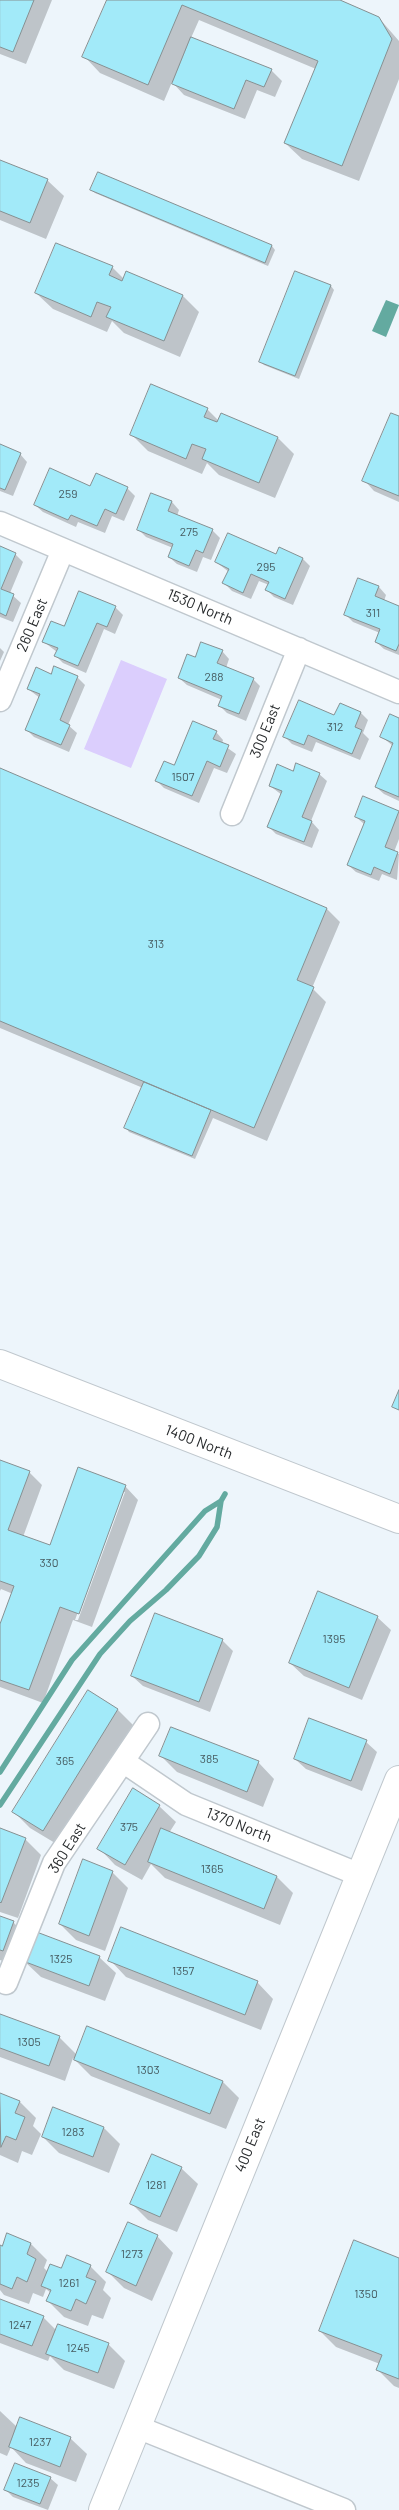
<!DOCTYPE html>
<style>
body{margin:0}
canvas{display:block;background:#edf5fb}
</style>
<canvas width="399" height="2510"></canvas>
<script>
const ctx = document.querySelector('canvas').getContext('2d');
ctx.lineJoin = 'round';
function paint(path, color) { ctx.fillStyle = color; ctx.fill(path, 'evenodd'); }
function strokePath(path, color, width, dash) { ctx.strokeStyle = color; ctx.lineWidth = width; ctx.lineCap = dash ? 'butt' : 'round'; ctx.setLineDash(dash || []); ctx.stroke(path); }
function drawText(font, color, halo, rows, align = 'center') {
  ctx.font = font + ' Barlow,sans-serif'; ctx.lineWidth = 5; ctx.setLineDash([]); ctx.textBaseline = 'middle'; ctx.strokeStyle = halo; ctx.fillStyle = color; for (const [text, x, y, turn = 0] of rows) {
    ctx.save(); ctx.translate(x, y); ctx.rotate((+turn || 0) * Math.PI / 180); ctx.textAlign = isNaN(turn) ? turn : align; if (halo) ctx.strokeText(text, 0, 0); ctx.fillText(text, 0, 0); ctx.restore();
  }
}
paint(new Path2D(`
 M121 660 167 679 131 768 84 749Z`), '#dbcefd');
paint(new Path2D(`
 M386 300 399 305 386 337 372 331Z`), '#63aaa0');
paint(new Path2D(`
 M0 0H52L26 64 0 54Z
 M108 0H337L379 18 399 41V79L359 181 302 159 285 143 316 69 199 20 191 38 271 70 282 81 275 97 257 90 245 119 184 95 172 82 164 101 100 73 84 56Z
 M0 161 47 180 64 196 46 239 0 220Z
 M99 173 272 246 275 250 268 266 95 193 92 190Z
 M112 267 124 279 183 296 199 312 180 357 124 333 112 321 107 332 53 309 36 293Z
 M296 273 331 286 334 290 299 379 264 365 260 361Z
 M207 409 219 421 278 438 294 454 275 498 219 475 207 463 202 474 148 451 132 435Z
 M399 417V502L374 491 364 480Z
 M0 446 20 454 27 462 13 496 0 491Z
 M90 488H127L135 496 124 521 112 516 105 533 78 522 76 527 43 512 35 505Z
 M152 495 172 502 179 510 177 516 212 530 220 538 211 560 203 557 197 572 177 564 169 557 173 548 146 537 138 529Z
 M0 548 15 554 23 562 10 593 21 603 13 622 0 617Z
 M280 548 303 559 310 566 293 605 274 597 267 590 269 585 259 581 251 599 232 591 224 583 229 572 216 562 276 555Z
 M359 580 379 587 386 595 384 601 399 607V655L384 649 376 642 380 633 353 622 345 614Z
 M115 607 123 615 115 634 104 629 86 673 63 663 56 656 57 652 44 642 65 628Z
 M0 648 4 652 0 661Z
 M222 651 229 659 226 668 253 679 260 686 246 721 227 713 220 706 222 700 187 685 179 678 195 659Z
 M52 675 77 677 85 685 68 725 77 733 69 752 34 737 26 729 40 698 28 689Z
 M361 713 368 720 363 733 369 739 360 760 316 742 312 752 292 744 285 737 335 717Z
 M399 719V801L384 794 376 787 393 746 382 737Z
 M216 732 223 740 222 744 236 754 227 773 214 768 199 803 164 788 157 781Z
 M0 770 327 909 340 922 312 988 326 1002 267 1141 213 1118 195 1159 129 1132 126 1128 143 1088 0 1028Z
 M294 772 319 774 327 781 311 821 319 830 312 848 276 834 269 827 282 795 270 786Z
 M364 798 399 812V839L394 852 399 854 397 880 382 874 379 881 356 872 348 865 364 824 356 817Z
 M0 1461 29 1472 42 1485 23 1537 50 1547 125 1486 138 1500 92 1627 73 1620 43 1703 0 1687V1628L13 1594 1 1589 0 1591ZM122 1492H125L78 1620H75Z
 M377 1617 391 1630 362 1700 304 1676 290 1663Z
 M222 1640 233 1651 210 1712 143 1686 132 1676Z
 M88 1692 118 1710 134 1726 60 1846 30 1828 14 1812Z
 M366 1742 377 1752 362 1791 306 1769 295 1759Z
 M161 1756 258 1762 274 1779 263 1807 177 1772Z
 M159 1806 176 1822 169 1833 277 1877 293 1893 280 1925 165 1878 151 1864 142 1880 115 1865 99 1848Z
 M0 1829 25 1839 41 1855 18 1918 0 1912Z
 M112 1872 128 1888 105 1951 76 1940 60 1924Z
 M0 1917 13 1922 29 1939 19 1967 0 1960Z
 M99 1957 116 1973 105 2001 41 1977 24 1961Z
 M110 1960 257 1982 273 1999 261 2030 126 1977Z
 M0 2015 59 2037 77 2055 223 2082 239 2098 226 2129 91 2076 73 2058 65 2081 0 2057Z
 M0 2094 20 2102 36 2118 33 2126 41 2134 32 2155 22 2151 18 2163 0 2155Z
 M54 2109 104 2128 120 2144 109 2173 59 2153 43 2137Z
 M181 2168 198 2184 177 2232 148 2220 132 2204Z
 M8 2234 31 2244 47 2260 44 2268 48 2272 90 2266 106 2282 103 2290 111 2298 103 2319 92 2315 88 2326 64 2317 48 2301 51 2293 46 2289 43 2297 33 2293 29 2304 4 2295 0 2290V2247L3 2248Z
 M157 2236 173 2253 152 2301 124 2288 108 2272Z
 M399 2259V2388L394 2386 377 2369 380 2364 336 2347 320 2331Z
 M0 2301 43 2317 57 2331 108 2344 125 2361 114 2389 64 2370 50 2356 48 2361 0 2343Z
 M0 2411 17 2427 70 2438 87 2454 76 2482 26 2463 11 2447 7 2456 0 2453Z
 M50 2478 58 2485 48 2510 13 2497 6 2490Z`), '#0003');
strokePath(new Path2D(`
 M0 1772 72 1660 205 1511 221 1501 225 1494
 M0 1805 100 1654 130 1621 166 1590 199 1556 217 1527 221 1501`), '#63aaa0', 5.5);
const building = new Path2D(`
 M0 0H34L13 52 0 47Z
 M107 0H340L379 17 392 39 342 166 284 143 318 61 182 5 148 85 82 57Z
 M191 37 272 69 264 87 246 80 234 109 172 84Z
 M0 160 48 179 30 223 0 211Z
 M98 172 272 245 265 263 90 190Z
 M56 243 113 266 109 275 122 281 126 271 183 295 164 341 106 317 111 307 97 302 91 317 35 293Z
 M295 271 331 285 295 376 259 362Z
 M151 384 208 408 204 417 217 422 221 413 278 437 259 483 202 459 206 449 192 444 186 459 130 435Z
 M391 413 399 416V496L362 481Z
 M0 444 21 453 5 490 0 488Z
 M50 468 90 486 96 473 128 487 116 514 105 509 97 526 71 515 68 520 34 505Z
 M151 493 172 501 168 511 213 529 203 553 196 550 189 566 168 557 173 544 137 530Z
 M228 533 276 554 279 547 303 558 285 599 265 590 269 582 251 574 243 593 222 583 229 569 215 562Z
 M0 546 16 553 1 589 14 594 6 616 0 613Z
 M358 578 379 586 375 596 399 606V644L396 651 375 642 380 629 344 615Z
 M79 591 116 606 107 627 97 623 78 666 54 656 58 648 42 642 51 621 64 626Z
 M201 642 223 650 217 663 254 678 239 714 218 706 222 696 178 678 187 654 195 657Z
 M54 666 78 676 60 720 70 725 61 745 25 730 40 694 27 689 36 667 51 674Z
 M299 700 334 715 340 703 361 712 355 727 362 730 352 754 308 735 304 745 283 737Z
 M390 714 399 718V797L375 787 393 743 380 737Z
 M193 721 217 731 213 739 229 745 220 767 207 761 192 796 155 781 164 761 174 765Z
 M296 763 320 773 302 817 312 821 304 842 267 827 282 791 269 786 277 764 293 771Z
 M0 768 327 908 297 980 314 987 254 1128 0 1021Z
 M363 796 399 811 385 847 398 852 390 874 374 867 371 875 347 865 365 821 355 817Z
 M144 1082 211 1110 192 1156 124 1128Z
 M399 1390V1410L392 1407Z
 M0 1460 30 1471 8 1530 50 1545 78 1467 126 1485 79 1614 60 1607 29 1690 0 1680V1624L14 1586 0 1581Z
 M318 1591 378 1616 349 1688 289 1663Z
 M155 1613 223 1639 199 1702 131 1676Z
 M88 1690 118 1709 43 1831 12 1812Z
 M309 1718 367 1740 351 1781 294 1759Z
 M171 1727 259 1761 247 1792 159 1756Z
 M133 1788 160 1805 125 1865 97 1849Z
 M0 1828 26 1838 1 1903 0 1902Z
 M161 1828 277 1876 264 1909 148 1862Z
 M83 1859 113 1871 89 1936 59 1924Z
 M0 1916 14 1921 3 1951 0 1950Z
 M121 1927 258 1981 245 2015 108 1961Z
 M34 1931 100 1956 89 1986 23 1961Z
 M0 2014 60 2036 49 2066 0 2048Z
 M87 2026 223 2081 210 2114 74 2060Z
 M0 2093 20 2101 15 2113 25 2117 16 2140 6 2136 1 2147Z
 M53 2107 104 2127 93 2157 42 2137Z
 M152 2154 182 2167 160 2217 130 2204Z
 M128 2222 158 2235 136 2286 106 2272Z
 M7 2233 31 2243 27 2254 36 2259 27 2282 17 2277 12 2289 0 2284V2245L2 2246Z
 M354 2240 399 2258V2379L376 2370 382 2355 319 2331Z
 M67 2255 91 2265 86 2277 96 2281 86 2304 76 2299 71 2311 46 2301 51 2290 41 2286 50 2264 61 2268Z
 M0 2299 44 2316 32 2346 0 2334Z
 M58 2324 109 2343 98 2373 46 2354Z
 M20 2417 71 2437 60 2467 9 2447Z
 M15 2463 51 2477 40 2504 4 2490Z`);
paint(building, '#a2eaf9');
strokePath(building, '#869092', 1);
const street = new Path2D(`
 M0 523 399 692
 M0 700 63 550
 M232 814 299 649
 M124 1762 186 1804 360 1875
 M6 1983 54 1863 148 1724
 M137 2427 344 2510`);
const secondary = new Path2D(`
 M0 1364 399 1519
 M103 2510 399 1780`);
strokePath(street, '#c0c8ce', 25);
strokePath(secondary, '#c0c8ce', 30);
strokePath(street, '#fff', 22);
strokePath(secondary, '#fff', 28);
drawText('12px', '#465b60', null, [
 ["259",68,494],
 ["275",189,532],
 ["295",266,567],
 ["311",373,613],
 ["288",214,677],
 ["312",335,727],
 ["1507",183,777],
 ["313",156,944],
 ["330",49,1563],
 ["1395",334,1639],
 ["385",209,1759],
 ["365",65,1761],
 ["375",129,1827],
 ["1365",212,1869],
 ["1325",61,1959],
 ["1357",183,1971],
 ["1305",29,2042],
 ["1303",148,2070],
 ["1283",73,2132],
 ["1281",156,2185],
 ["1273",132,2254],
 ["1261",69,2283],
 ["1350",366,2294],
 ["1247",20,2325],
 ["1245",78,2348],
 ["1237",40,2442],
 ["1235",28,2483]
]);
drawText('15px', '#282b2d', '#fff', [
 ["1530 North",200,607,23],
 ["260 East",32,625,-67],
 ["300 East",265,731,-68],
 ["1400 North",199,1442,21],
 ["1370 North",239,1825,22],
 ["360 East",67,1848,-58],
 ["400 East",250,2145,-68]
]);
</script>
